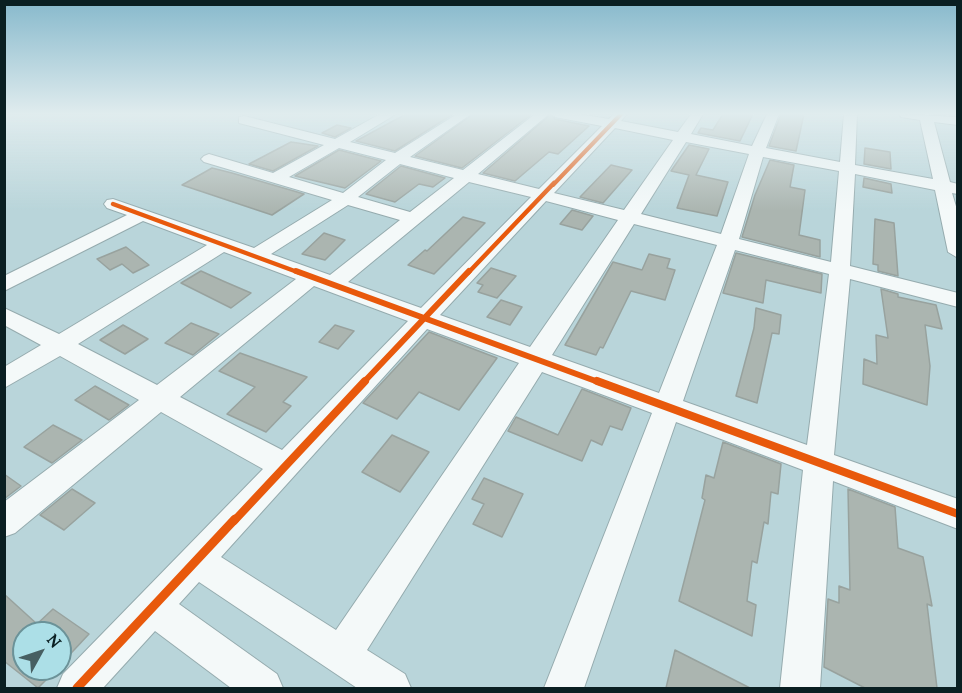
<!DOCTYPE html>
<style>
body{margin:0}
#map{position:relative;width:962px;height:693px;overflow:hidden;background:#b9d5da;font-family:Lora,serif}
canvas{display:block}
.frame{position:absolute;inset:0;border:6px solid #0a1f22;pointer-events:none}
.north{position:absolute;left:12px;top:621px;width:60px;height:60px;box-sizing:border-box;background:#acdfe7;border:2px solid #6b9298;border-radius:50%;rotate:50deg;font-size:16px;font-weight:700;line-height:24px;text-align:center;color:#0a1f22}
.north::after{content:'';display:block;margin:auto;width:21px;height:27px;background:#475f62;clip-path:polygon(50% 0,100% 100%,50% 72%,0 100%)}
</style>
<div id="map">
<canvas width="962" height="693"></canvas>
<div class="frame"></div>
<div class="north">N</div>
</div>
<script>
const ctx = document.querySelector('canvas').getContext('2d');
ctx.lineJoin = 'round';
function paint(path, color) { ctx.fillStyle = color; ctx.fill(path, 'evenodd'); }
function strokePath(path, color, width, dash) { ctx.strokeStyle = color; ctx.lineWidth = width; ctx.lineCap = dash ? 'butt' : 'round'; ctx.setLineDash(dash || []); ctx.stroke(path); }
const building = new Path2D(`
 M406 114H453L395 151 356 141Z
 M473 114H532L462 168 415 156Z
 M551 114 555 119 589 126 558 154 549 152 515 181 483 173Z
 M723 114H753L740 141 698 133 701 128 713 130Z
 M781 114H804L796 151 769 146Z
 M337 125 351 128 335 137 322 133Z
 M291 142 318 146 273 171 249 164Z
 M689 145 709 149 696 175 728 182 717 216 677 208 689 175 671 171Z
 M865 148 890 152 891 169 864 164Z
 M339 150 381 161 345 188 295 176Z
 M770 160 794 165 790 187 805 190 799 235 820 240V257L742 237 755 195Z
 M611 165 632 170 603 203 580 197Z
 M401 166 445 178 433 187 419 184 395 202 366 194Z
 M212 168 232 173 304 194 272 215 182 185Z
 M864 178 891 184 892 193 863 187Z
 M572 210 593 216 582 230 560 224Z
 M463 217 485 223 434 274 408 265 425 250 427 251Z
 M875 219 894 223 898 276 878 271V265L873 264Z
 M324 233 345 240 325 260 302 254Z
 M126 247 149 265 133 273 122 264 110 270 97 259Z
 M736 253 822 274 821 293 766 280 763 303 723 293Z
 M649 254 670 259 667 268 675 270 665 300 631 291 603 348 600 347 596 355 565 345 613 262 642 270Z
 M491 268 516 276 497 298 478 292 483 285 477 283Z
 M201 271 223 281 251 293 231 308 181 283Z
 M881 289 898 294V297L936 305 942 329 925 325 930 366 927 405 863 384 864 359 877 364 876 335 888 338Z
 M501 300 522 307 510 325 487 317Z
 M756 308 781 315 779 334 772 333 757 403 736 396 754 328Z
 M191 323 219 334 193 355 165 343Z
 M123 325 148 339 125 354 100 340Z
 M335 325 354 331 338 349 319 342Z
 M429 332 497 358 459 410 419 392 397 419 363 403Z
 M240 353 307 377 283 402 291 406 266 432 227 414 255 387 219 371Z
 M95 386 129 405 109 420 75 400Z
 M582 389 631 408 622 430 610 426 602 445 591 440 582 461 508 431 516 417 558 435Z
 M53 425 82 440 52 463 24 447Z
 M392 435 429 452 400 492 362 472Z
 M723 442 781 464 778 494 771 492 768 524 764 522 757 563 752 561 747 601 756 605 752 636 679 601 705 500 702 498 706 475 714 478Z
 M4 474 21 486 4 499Z
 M484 478 523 494 502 537 473 524 484 504 472 499Z
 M72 489 95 503 64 530 40 515Z
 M848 489 895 507 898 548 923 557 932 606 927 604 937 688H865L824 667 828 599 839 603V586L850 590Z
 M4 594 37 624 53 609 89 634 60 665V633H24V669H57L38 688 4 661Z
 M675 650 750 688H666Z`);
paint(building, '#abb5b0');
strokePath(building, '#98a29e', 1.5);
const street = new Path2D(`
 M380 114H396L350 142 395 153 457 114H471L410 157 463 170 535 114H549L478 174 539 189 602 126 555 117 554 114H579L609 119 614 114H627L621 121 678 132 691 114H703L691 134 752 146 767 114H779L766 148 840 162 844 114H857L855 165 933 179 920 120 901 117 899 114 958 117V125L934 122 950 182 958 184V194L952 193 958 213V258L948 252 935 190 855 174 850 266 958 293V307L850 279 834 455 958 499V529L833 481 820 688H780L803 470 676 422 584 688H544L652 413 542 372 367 650 405 674 411 688H357L199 582 179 604 277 674 283 688H231L155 631 103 688H57L63 674 263 469 161 412 15 533 4 537V502L139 400 60 356 4 388V367L41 345 4 325V308L59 334 207 245 143 221 4 291V276L127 215 107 208 104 204 107 200 113 199 254 248 332 200 204 162 201 159 204 156 209 154 273 173 324 145 239 123V117L244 116 335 139ZM615 128 673 140 624 210 554 193ZM686 142 749 154 721 234 641 214ZM339 148 386 160 343 193 289 177ZM763 157 839 171 831 262 739 239ZM400 164 454 178 410 212 358 197ZM469 182 531 197 421 308 348 282ZM546 201 618 220 530 347 440 315ZM348 205 400 220 330 275 271 254ZM634 224 717 245 659 393 552 355ZM735 250 829 274 807 445 683 401ZM224 252 296 279 157 385 78 344ZM314 286 408 321 282 450 180 397ZM427 329 519 363 336 630 221 557Z`);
strokePath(street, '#95abae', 2);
paint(street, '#f4f9f9');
strokePath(new Path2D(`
 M553 185 621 114`), '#e8590c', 4);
strokePath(new Path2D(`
 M113 204 300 273
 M468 273 554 183`), '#e8590c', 4.5);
strokePath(new Path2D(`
 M296 271 601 383
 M363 383 469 271`), '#e8590c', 6);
strokePath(new Path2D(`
 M597 381 958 514
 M234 521 365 381`), '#e8590c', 8);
strokePath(new Path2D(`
 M77 688 235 519`), '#e8590c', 9);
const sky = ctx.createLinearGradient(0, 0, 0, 211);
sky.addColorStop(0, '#87b9cc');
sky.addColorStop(0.54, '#e0ecee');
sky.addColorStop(1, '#e0ecee00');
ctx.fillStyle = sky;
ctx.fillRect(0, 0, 962, 211);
</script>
